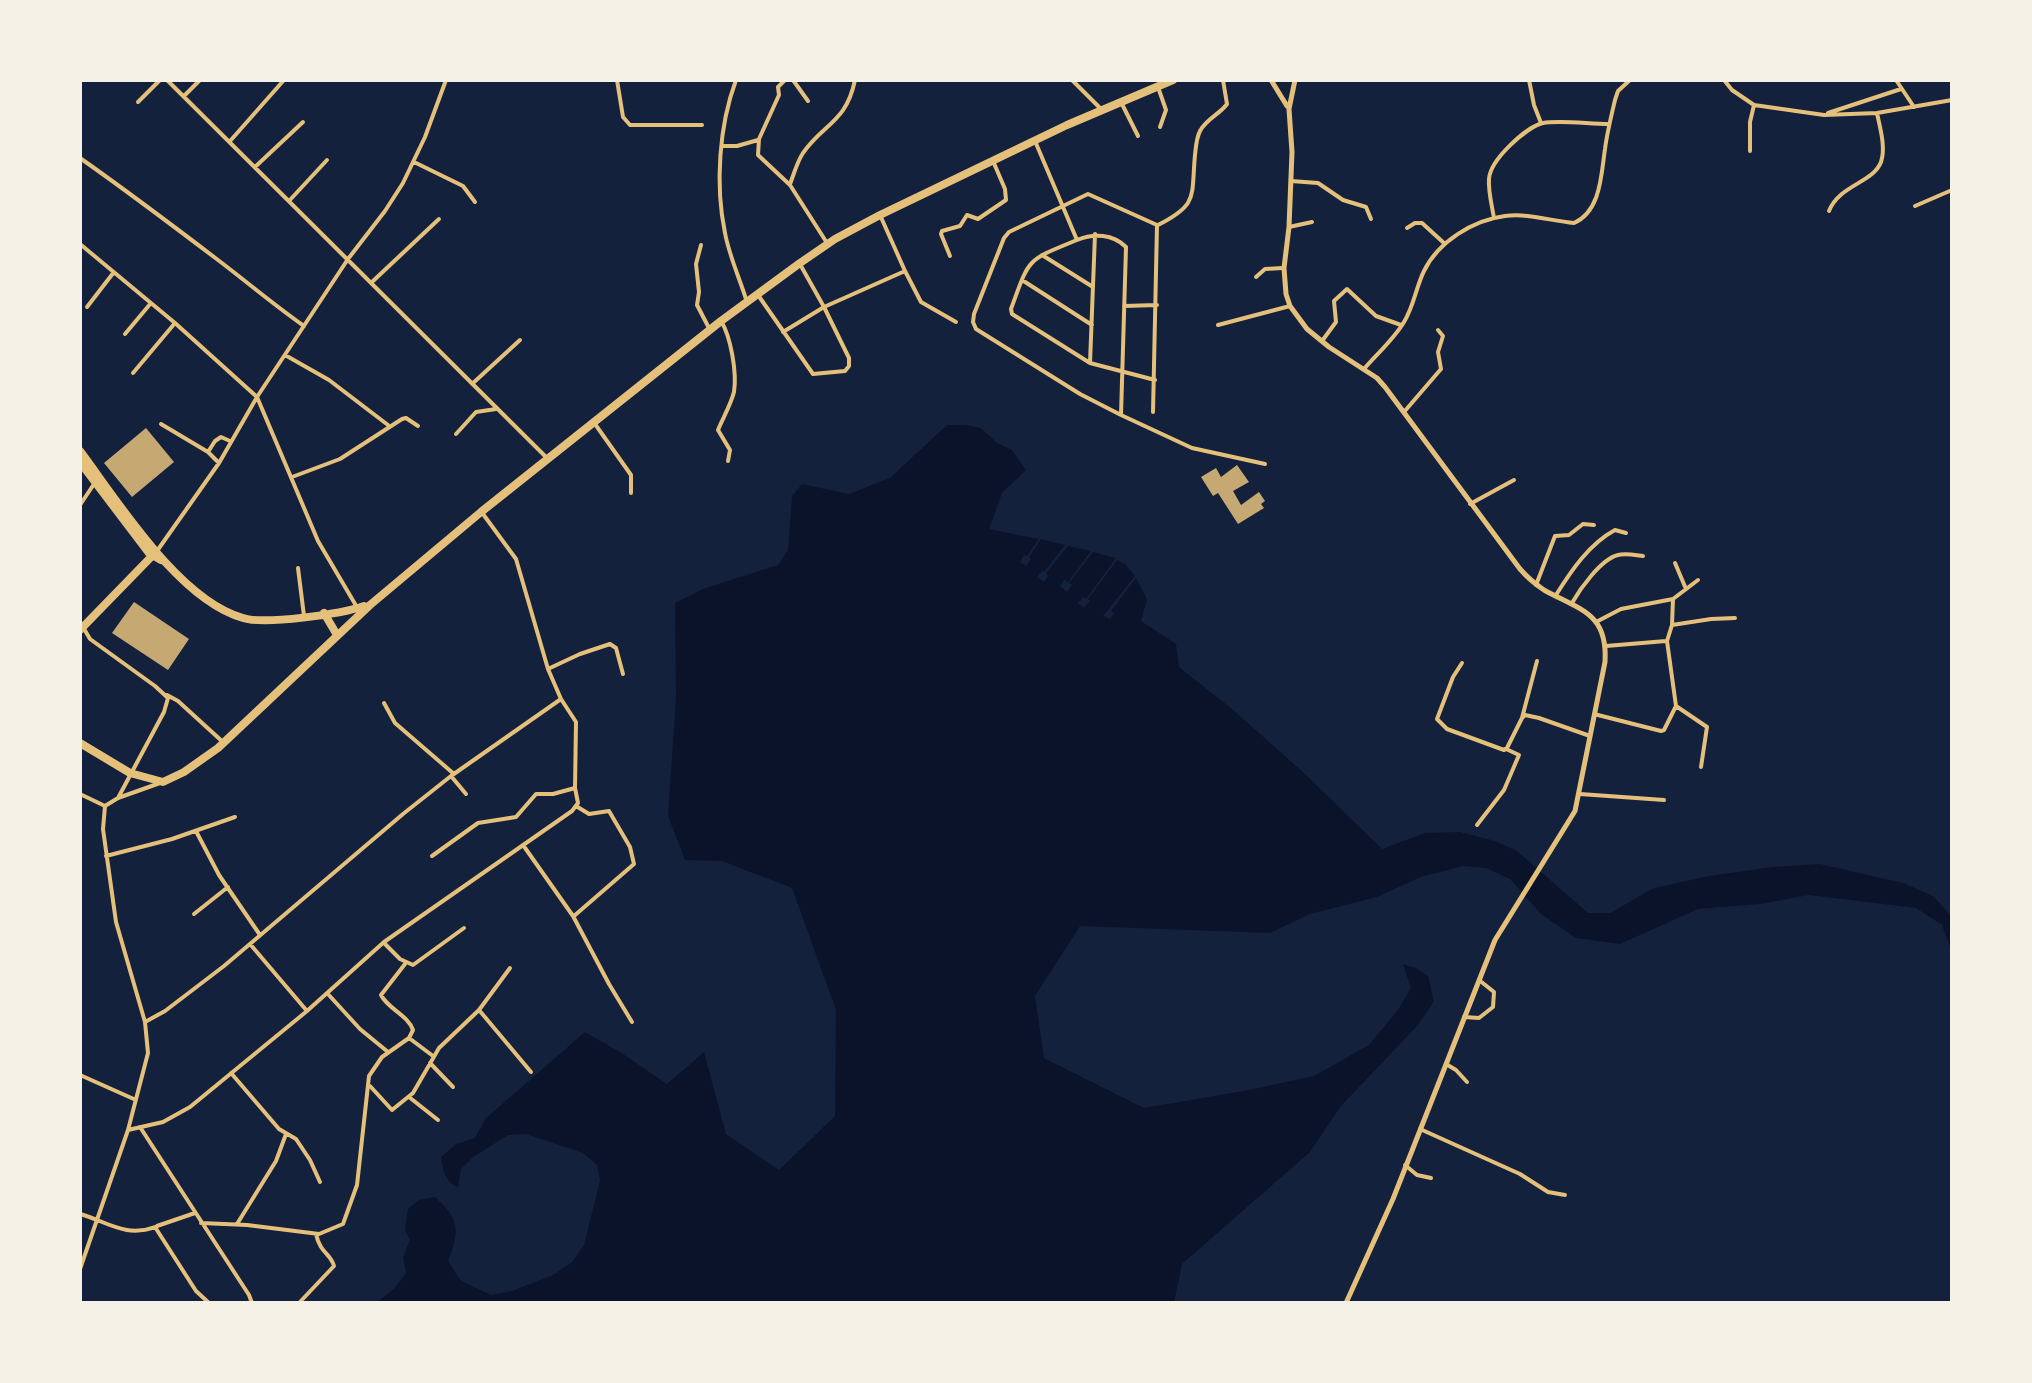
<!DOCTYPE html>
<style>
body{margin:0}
#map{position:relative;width:2032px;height:1383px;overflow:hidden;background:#14213d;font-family:Figtree,sans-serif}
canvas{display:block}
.frame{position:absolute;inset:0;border:82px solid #f6f1e7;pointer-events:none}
</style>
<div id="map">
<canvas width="2032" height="1383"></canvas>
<div class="frame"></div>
</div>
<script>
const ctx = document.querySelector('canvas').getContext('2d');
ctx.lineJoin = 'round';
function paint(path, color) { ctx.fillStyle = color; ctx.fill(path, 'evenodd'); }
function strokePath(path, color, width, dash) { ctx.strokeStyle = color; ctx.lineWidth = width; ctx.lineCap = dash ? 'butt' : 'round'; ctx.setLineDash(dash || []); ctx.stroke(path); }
paint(new Path2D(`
 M947 425H965L981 428 997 443 1012 450 1026 470 1002 493 989 529 1039 539 1027 556 1024 555 1020 562 1026 566 1031 559 1029 557 1041 539 1065 545 1044 572 1042 571 1037 577 1044 582 1048 576 1046 573 1068 546 1091 551 1068 582 1064 580 1060 586 1067 592 1072 585 1069 583 1093 552 1116 558 1086 599 1083 597 1078 603 1084 608 1090 601 1088 599 1117 560 1125 564 1135 576 1103 616 1110 619 1114 613 1111 611 1136 578 1147 599 1141 621 1176 644 1179 667 1232 709 1304 773 1382 849 1425 833 1460 832 1495 841 1517 851 1588 913H1610L1654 888 1709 876 1772 867 1820 864 1903 883 1933 896 1952 917V952L1942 925 1916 908 1809 895 1760 904 1698 909 1620 944 1576 938 1541 914 1510 879 1486 868 1463 866 1421 877 1377 897 1310 914 1270 933 1080 926 1035 996 1044 1058 1144 1108 1249 1090 1314 1076 1369 1045 1398 1010 1411 988 1403 964 1416 968 1428 976 1434 1001 1418 1025 1341 1106 1310 1152 1182 1264 1174 1303H376L394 1289 406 1273 403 1257 410 1240 405 1230 408 1209 419 1200 435 1197C460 1220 460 1230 448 1261L461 1281 491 1295 512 1291 553 1275 572 1262 584 1245 600 1181 597 1165 583 1153 526 1134 508 1135 472 1158 461 1169 458 1188C445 1180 443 1172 441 1157L456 1144 475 1138 485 1119 585 1032 623 1054 667 1084 704 1052 726 1134 779 1170 835 1116 836 1010 792 888 722 861 685 860 668 816 676 698 675 603 703 589 778 565 788 550 792 496 802 484 849 494 890 478Z`), '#0b132b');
paint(new Path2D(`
 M146 428 174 462 132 497 104 463Z
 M1237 465 1249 482 1233 491 1241 505 1259 492 1265 501 1261 504 1264 508 1238 524 1218 493 1213 496 1201 477 1216 468 1221 477Z
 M134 602 189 639 168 670 112 633Z`), '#c6a872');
strokePath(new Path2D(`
 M167 80 547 458
 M617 80 623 117 630 125H702
 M736 80C719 126 715 185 725 233 729 255 739 277 746 299
 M785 80 778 87 779 95 759 139 758 155 790 185 827 243
 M793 80 808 101
 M1072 80 1102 110
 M1529 80 1534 105 1541 123
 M1724 80 1732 90 1754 105 1824 115 1877 113 1952 100
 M1896 80 1914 107
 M1159 90 1166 110 1160 127
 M184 96 200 80
 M138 102 160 80
 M1122 104 1138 136
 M1828 113 1901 89
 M231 140 284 80
 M1035 141 1077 240C1094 233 1113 234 1126 247L1121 415
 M723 146H737L758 140
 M1750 151V122L1754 105
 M80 158C127 191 172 225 218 260 247 282 274 305 304 326
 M414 162 463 186 475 202
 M255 167 303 122
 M1291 181 1318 183 1343 200 1366 207 1371 219
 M790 184C794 174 797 162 803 153 824 123 846 123 855 80
 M289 201 327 160
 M1915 206 1952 190
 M1829 211C1839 185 1873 183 1881 162 1886 147 1880 128 1877 113
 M1494 218C1492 206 1488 191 1489 179 1490 160 1526 127 1543 123 1559 120 1590 124 1608 124
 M1158 225C1199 204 1191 197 1195 155 1196 147 1196 139 1200 131 1206 119 1220 114 1227 104L1223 80
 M1289 227 1312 222
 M1407 228 1415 223H1422L1445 244
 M1077 240C1026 261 1030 257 1011 309L1012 314 1090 363 1155 380
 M80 244 175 323 257 397 318 541 358 609
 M701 245 696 264 699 292 697 305 710 330
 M1042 255 1093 287
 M950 256 941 234 942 231 960 226 967 215 978 219 1006 200 1005 189 993 161
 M905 271 921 302 956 322
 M1256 277 1265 269 1283 268
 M1022 280 1092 325
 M372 282 439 219
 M758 295 813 374 845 371 849 366V358L824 307 905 271 880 215
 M1124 306 1157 305
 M87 307 114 272
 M721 321C731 337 737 373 734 392 731 404 723 418 718 430L730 450 728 461
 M1218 325 1290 306
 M783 332 824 307 801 266
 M125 334 151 303
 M1322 341 1336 322 1334 301 1347 289 1376 316 1401 325
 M285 355 329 380 388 425
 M1090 363 1095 234
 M1364 369C1377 354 1394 339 1404 322 1414 306 1416 287 1424 271 1438 242 1473 220 1505 216 1528 213 1551 221 1574 223 1601 211 1601 175 1605 149 1607 133 1611 117 1615 100L1618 91 1630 80
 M133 373 175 323
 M472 384 520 340
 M1153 412 1157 225 1088 194 1009 232 1004 238 974 314 973 322 976 329 1080 394 1121 415 1192 448 1265 464
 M1404 412 1441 369 1438 352 1443 336 1438 330
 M161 424 208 452 219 463
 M595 424 631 475V493
 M456 434 476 412 496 409
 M208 452 215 441 221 437 230 441
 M292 477 340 459 402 419 406 418 418 426
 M1470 504 1514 480
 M80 505 94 484
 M157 551 219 463 257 397 348 259 385 211 403 183 425 137 446 80
 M1675 563 1686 589
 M298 568 304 616
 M1536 585 1555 536 1569 535 1583 524 1594 525
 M1556 595C1571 571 1589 544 1615 530L1626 533
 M1673 599 1672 625 1667 641 1676 706 1707 727 1701 767
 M1572 603C1580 589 1601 559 1618 555 1625 553 1635 555 1643 556
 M80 622 90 639 155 686 168 698 164 712 118 798
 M1596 622 1621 609 1673 599 1698 580
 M1672 625 1711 619 1735 618
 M1606 646 1666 641
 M1462 663 1453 677 1437 719 1447 729 1504 750 1507 748 1522 718 1537 661
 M550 668 580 654 610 644 616 648 623 674
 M167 695 178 701 224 743
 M384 703 395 723 454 774
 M1594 714 1661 731 1664 730 1676 706
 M1522 718 1525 715 1539 718 1590 736
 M451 776 466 794
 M80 794 105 806
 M1580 794 1664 800
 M105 806 118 798 160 783
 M1477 825 1504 790 1519 755 1506 749
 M197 833 219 875 260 935
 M523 845 573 916 609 984 632 1022
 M106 856 172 839 235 817
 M432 856 478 823 516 817 536 794H553L575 788
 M194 914 228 887
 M574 916 634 864 630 847 609 811 589 814 576 806
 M250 944 307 1011
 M385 944 400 959 413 965 464 928
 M327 993 360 1029 388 1052
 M479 1010 531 1072
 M1464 1017 1479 1018 1493 1007 1494 992 1479 980
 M145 1022 165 1011 224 966 403 814 451 776 561 699 548 669 516 559 483 514
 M409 1038 433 1056
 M430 1063 453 1087
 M1446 1064 1456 1070 1467 1082
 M231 1073 279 1129 296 1139 310 1160 320 1182
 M80 1075 136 1100
 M370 1086 392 1110 413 1093 439 1048 479 1010 510 968
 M409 1097 438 1120
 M140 1127 249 1295 252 1303
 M1420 1129 1520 1174 1548 1192 1565 1195
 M128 1130 163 1122 190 1107 307 1011 384 942 572 811 578 803 575 788 576 722 561 699
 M1405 1165 1417 1175 1431 1178
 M80 1214C108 1222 126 1238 155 1227L196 1291 209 1303
 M201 1223 247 1225 319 1234 343 1224 357 1185 369 1076 382 1057 409 1038 413 1030C408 1015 388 1009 381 995L405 964
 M237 1224 276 1161 286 1134
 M157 1226 195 1213
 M80 1269 128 1130 148 1053 145 1022 116 922 103 829 105 806
 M299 1303 334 1266C331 1254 320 1253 316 1234`), '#e5c07b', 4);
strokePath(new Path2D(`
 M1271 80 1287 106
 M1295 80 1289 109 1292 152 1289 227 1284 268 1286 294 1290 306 1307 329 1329 347 1377 378 1385 387 1520 569C1527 577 1535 584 1544 590 1580 610 1608 613 1605 662L1575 811 1495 940 1393 1199 1346 1303`), '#e5c07b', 5);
strokePath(new Path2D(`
 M80 451C119 503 179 600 243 618 265 625 341 614 364 606
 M80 462 149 553 161 560
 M324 613 337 635
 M80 630 153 555
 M80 743 130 773 163 782 184 772 218 748 370 605 481 512 721 321 800 263 835 239 880 215 1067 125 1173 80`), '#e5c07b', 8);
</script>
